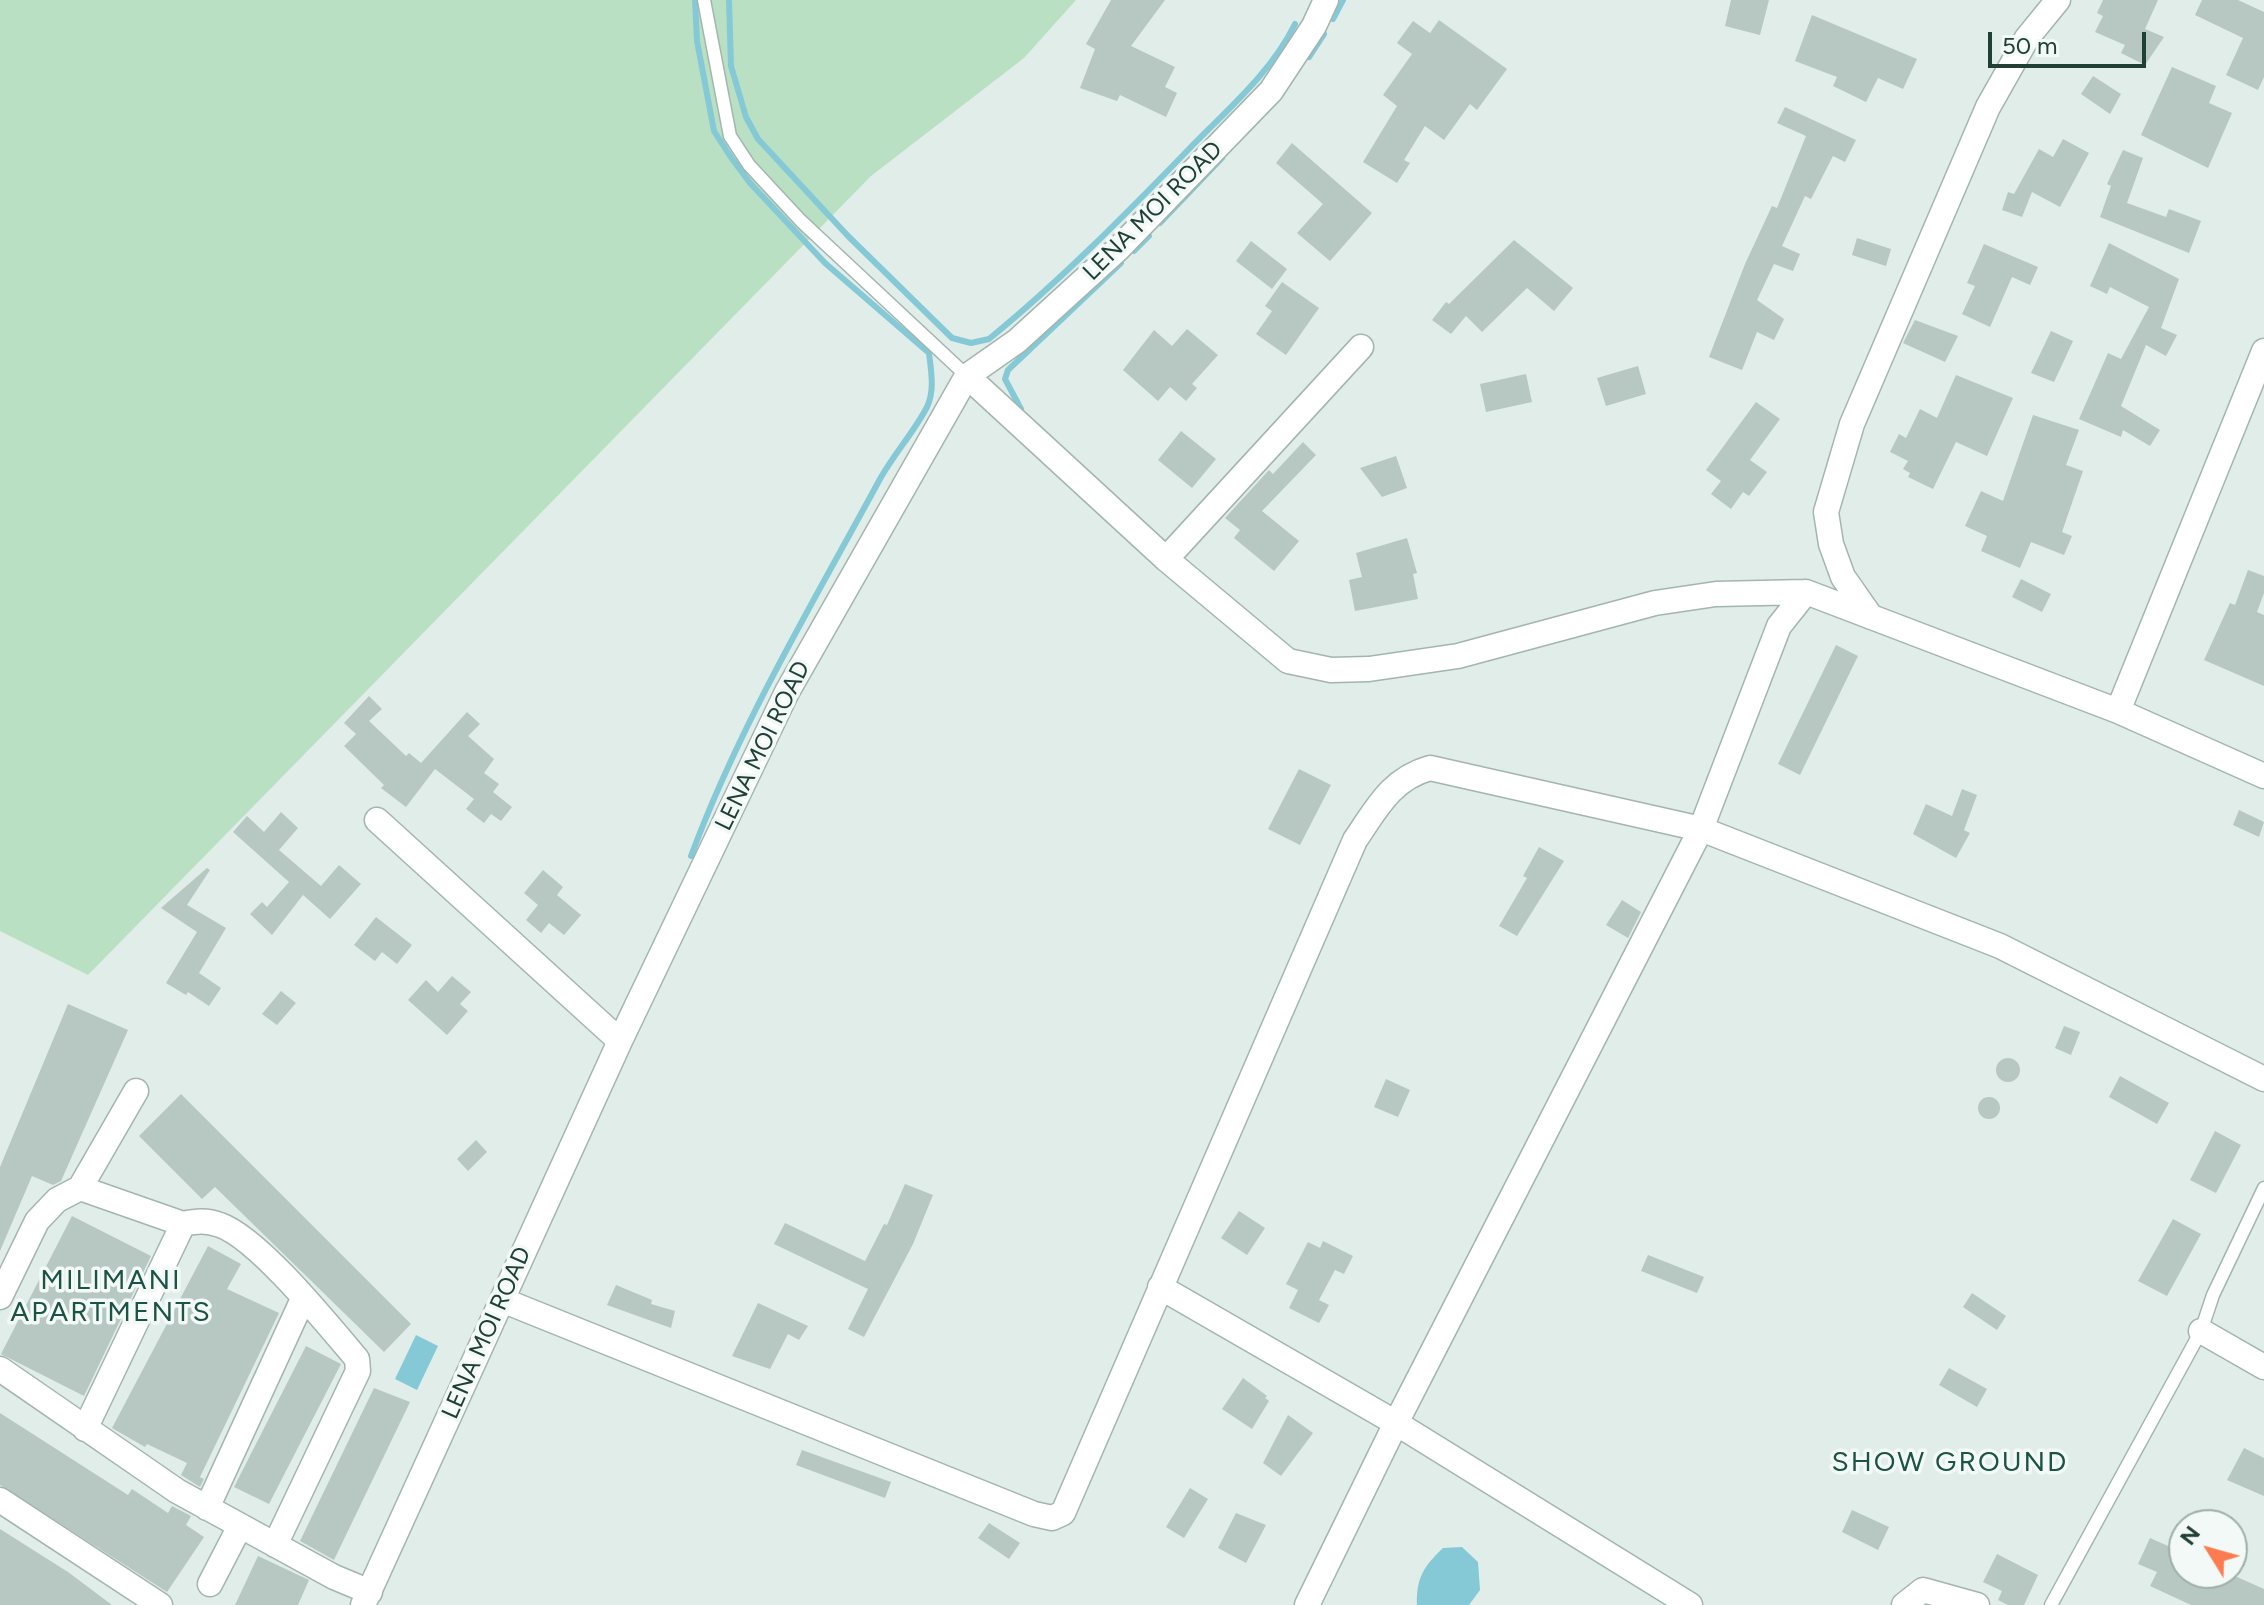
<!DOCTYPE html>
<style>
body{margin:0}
#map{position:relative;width:2264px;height:1605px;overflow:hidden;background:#e1ede8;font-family:Figtree,sans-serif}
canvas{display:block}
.north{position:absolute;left:2168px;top:1509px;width:80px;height:80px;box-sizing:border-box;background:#f2f9f6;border:2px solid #9eafaa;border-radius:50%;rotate:307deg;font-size:22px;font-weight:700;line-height:32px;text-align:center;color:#203f37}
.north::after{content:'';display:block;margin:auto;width:28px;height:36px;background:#fc7c51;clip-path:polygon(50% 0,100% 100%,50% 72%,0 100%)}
.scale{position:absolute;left:1988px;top:32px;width:158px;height:36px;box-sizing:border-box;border:4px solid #203f37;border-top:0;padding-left:10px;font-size:24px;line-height:28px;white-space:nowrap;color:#203f37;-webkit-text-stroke:6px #f2f9f6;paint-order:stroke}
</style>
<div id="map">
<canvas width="2264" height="1605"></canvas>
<div class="north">N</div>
<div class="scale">50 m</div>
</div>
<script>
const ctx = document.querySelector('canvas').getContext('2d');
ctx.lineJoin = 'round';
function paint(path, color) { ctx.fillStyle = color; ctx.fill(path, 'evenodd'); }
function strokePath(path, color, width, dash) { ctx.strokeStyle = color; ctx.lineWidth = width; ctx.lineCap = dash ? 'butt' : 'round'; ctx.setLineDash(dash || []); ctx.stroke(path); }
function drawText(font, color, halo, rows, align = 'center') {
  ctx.font = font + ' Figtree,sans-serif'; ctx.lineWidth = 7; ctx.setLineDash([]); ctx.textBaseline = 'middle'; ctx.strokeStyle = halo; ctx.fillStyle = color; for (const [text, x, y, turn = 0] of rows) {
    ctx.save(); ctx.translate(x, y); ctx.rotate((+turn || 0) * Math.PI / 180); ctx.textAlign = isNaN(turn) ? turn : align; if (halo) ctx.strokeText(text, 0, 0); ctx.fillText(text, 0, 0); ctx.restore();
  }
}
paint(new Path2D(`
 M0 0H1076L1024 58 871 176 88 975 0 931Z`), '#b9e0c3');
paint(new Path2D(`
 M416 1335 438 1346 417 1390 395 1379Z
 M1462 1547 1478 1562 1480 1590 1469 1605H1417C1416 1578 1424 1566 1443 1548Z`), '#85c9d6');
strokePath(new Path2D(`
 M729 0 731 66 746 117 758 139 848 236 952 338 971 343 989 339C1060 281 1125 215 1189 149 1226 111 1271 73 1295 24
 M1333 19 1343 0
 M1309 57 1324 34
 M1160 223 1222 158
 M1134 251 1149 236
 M1021 409 1005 379 1008 370 1121 263
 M691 856C740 724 813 603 880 479 894 454 914 432 927 407 935 390 931 371 929 353L825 263 750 183 730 156 714 131 697 41 695 0`), '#85c9d6', 6);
paint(new Path2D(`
 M1111 0H1165L1131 46 1175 67 1165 87 1177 93 1166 117 1120 95 1117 101 1080 88 1095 49 1086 44Z
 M1731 0H1769L1760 35 1725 26Z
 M2103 0H2158L2145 29 2164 37 2145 65 2121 53 2125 45 2095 32 2103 16 2097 13Z
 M2202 0H2238L2264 12V77L2258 90 2226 75 2243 38 2195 15Z
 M1812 15 1917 59 1903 89 1878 78 1866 102 1833 86 1837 77 1795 61Z
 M1439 20 1507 69 1477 110 1470 104 1444 140 1425 126 1404 160 1410 163 1397 183 1363 162 1397 106 1383 95 1412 54 1397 43 1413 21 1430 33Z
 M2172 67 2216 86 2209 103 2232 113 2208 168 2141 135Z
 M2093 76 2121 94 2110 114 2081 94Z
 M1785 107 1856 140 1845 162 1833 156 1811 199 1805 196 1782 246 1800 254 1793 271 1774 264 1757 300 1784 319 1774 340 1757 332 1742 370 1709 357 1745 264 1772 206 1777 208 1806 136 1777 123Z
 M2063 139 2089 153 2060 207 2032 192 2022 217 2002 210 2008 192 2014 194 2039 149 2053 157Z
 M1292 143 1372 213 1330 261 1297 233 1323 204 1276 163Z
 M2123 150 2143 158 2127 203 2166 217 2169 209 2201 221 2189 253 2100 217 2111 186 2107 184Z
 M1857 238 1891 249 1886 266 1852 255Z
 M1514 240 1573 288 1554 311 1527 288 1482 332 1466 316 1451 334 1432 320 1446 302 1449 304Z
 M1251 241 1287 269 1272 289 1236 261Z
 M2109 243 2179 279 2161 328 2177 335 2166 356 2146 345 2121 406 2160 430 2150 446 2123 430 2121 437 2079 419 2108 353 2121 359 2149 307 2110 287 2107 294 2090 286Z
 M1984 244 2038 267 2030 285 2012 277 1990 327 1962 314 1975 286 1967 283Z
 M1282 282 1319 308 1286 355 1256 334 1272 311 1265 306Z
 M1915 320 1958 336 1945 362 1903 343Z
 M1187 329 1218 355 1192 384 1197 388 1186 401 1170 387 1158 401 1123 370 1154 330 1172 346Z
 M2051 331 2073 341 2054 382 2031 373Z
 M1638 366 1646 394 1606 406 1597 378Z
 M1526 374 1532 402 1486 412 1480 384Z
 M1956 375 2013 398 1987 456 1956 442 1933 489 1908 477 1910 473 1903 469 1908 461 1890 452 1899 434 1906 438 1920 409 1937 418Z
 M1756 402 1780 419 1750 460 1767 472 1749 496 1743 492 1731 509 1711 494 1721 481 1706 470Z
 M2033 415 2079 430 2066 465 2083 471 2062 532 2072 536 2064 555 2031 542 2020 568 1981 551 1987 536 1965 526 1981 491 2003 501Z
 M1181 431 1216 459 1192 488 1158 460Z
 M1303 442 1316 455 1262 511 1299 541 1274 571 1234 538 1240 530 1225 518 1269 470 1273 474Z
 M1396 456 1407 488 1382 497 1360 468Z
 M1407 538 1417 573 1413 574 1418 599 1355 611 1349 580 1362 577 1356 553Z
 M2248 570 2264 576V593L2257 612 2264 615V686L2204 660 2230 603 2235 605Z
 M2021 579 2051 594 2042 612 2012 597Z
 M1836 645 1858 656 1800 775 1778 764Z
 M369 696 382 709 369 721 406 756 409 753 421 763 467 712 480 724 468 736 494 759 484 773 499 784 493 792 512 807 501 821 491 814 484 823 466 809 474 799 435 769 406 807 381 788 384 785 344 746 356 734 344 723Z
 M1299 769 1331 785 1300 845 1268 829Z
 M1962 789 1977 795 1964 830 1970 833 1956 858 1913 834 1926 804 1952 816Z
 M2239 810 2264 822 2259 837 2233 825Z
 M281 812 298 828 279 850 321 886 339 865 361 884 330 919 303 895 272 935 250 914 262 902 267 907 289 882 233 832 247 816 264 832Z
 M1539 847 1564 861 1517 936 1499 926 1527 878 1523 876Z
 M207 868 210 870 187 905 226 928 199 973 221 988 209 1006 188 992 186 995 166 983 197 932 161 908Z
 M543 870 563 887 557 895 581 915 564 935 549 923 541 933 526 920 538 905 524 893Z
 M1622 900 1641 912 1628 938 1606 925Z
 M376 917 412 945 397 964 382 952 375 961 354 945Z
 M452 976 471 992 460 1004 468 1011 447 1035 408 1000 426 980 438 992Z
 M281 991 296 1003 277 1025 262 1014Z
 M68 1004 128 1030 61 1181 53 1185 32 1176 0 1251V1167Z
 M2064 1026 2080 1032 2071 1055 2055 1048Z
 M1996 1070a12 12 0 1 1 24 0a12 12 0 1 1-24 0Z
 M2120 1076 2169 1103 2157 1124 2109 1097Z
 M1386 1079 1410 1090 1398 1117 1374 1107Z
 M181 1094 411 1324 384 1352 215 1187 202 1199 139 1136Z
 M1978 1108a11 11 0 1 1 22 0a11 11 0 1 1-22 0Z
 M2215 1131 2241 1145 2216 1193 2190 1180Z
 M476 1140 487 1152 468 1171 457 1159Z
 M905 1184 933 1195 913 1244 864 1337 848 1329 868 1289 774 1244 785 1223 865 1261 884 1224 887 1225Z
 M1239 1211 1265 1228 1247 1255 1221 1238Z
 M72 1216 151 1256 84 1396 1 1354Z
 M2173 1219 2201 1234 2167 1296 2138 1281Z
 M1323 1241 1353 1256 1344 1274 1335 1270 1319 1300 1329 1305 1319 1323 1289 1308 1298 1290 1286 1284 1308 1242 1320 1248Z
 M208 1246 241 1264 227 1289 279 1313 200 1477 204 1479 200 1487 181 1475 187 1463 147 1444 145 1447 112 1428Z
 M1648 1255 1704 1277 1697 1293 1641 1271Z
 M616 1285 652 1300 651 1304 675 1311 671 1328 607 1305Z
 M1972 1293 2006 1316 1997 1330 1963 1307Z
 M758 1303 808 1326 799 1340 788 1334 770 1369 732 1356Z
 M306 1346 341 1364 269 1504 234 1487Z
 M1949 1368 1987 1389 1977 1407 1939 1385Z
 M1243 1378 1267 1396 1265 1398 1269 1401 1252 1429 1222 1409Z
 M374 1388 410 1402 334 1560 300 1541Z
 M0 1413 128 1495 132 1489 168 1513 172 1506 191 1516 186 1525 204 1537 167 1592 0 1485Z
 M1288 1415 1313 1433 1281 1476 1263 1463Z
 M2244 1448 2264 1458V1496L2227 1480Z
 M802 1450 891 1482 885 1498 796 1465Z
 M1190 1488 1208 1499 1184 1538 1166 1527Z
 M1852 1510 1889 1527 1878 1550 1842 1532Z
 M1236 1513 1266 1525 1246 1563 1218 1548Z
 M989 1523 1020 1543 1009 1559 978 1538Z
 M0 1529 68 1572 112 1605H0Z
 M2150 1538 2184 1553V1573H2228L2264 1589V1605H2191L2150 1586 2157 1572 2138 1564Z
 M1997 1554 2038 1575 2024 1605H2008L1998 1600 2002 1591 1983 1582Z
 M258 1556 309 1580 298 1605H235Z`), '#b6c8c1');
const lane = new Path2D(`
 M704 0 730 136 749 165 801 221 967 376
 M2051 1605 2201 1331 2213 1295 2264 1188`);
const street = new Path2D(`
 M967 376 1166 559 1288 661 1331 670 1369 669 1458 656 1655 603 1716 594 1806 592 2118 711 2264 776
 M1166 559 1361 347
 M1871 617 1843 577 1831 544 1826 512 1852 424 1988 107 2027 38 2058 0
 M2118 711 2264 351
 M377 820 620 1041
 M80 1188 183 1224C196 1221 207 1220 220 1225 258 1238 329 1326 357 1359L358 1371 275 1545
 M1160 1287 1396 1423 1690 1605
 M0 1297 37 1221 57 1200 80 1188 136 1091
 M502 1300 1034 1514 1052 1518 1063 1513 1355 840C1377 808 1391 779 1430 768L1701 829 2000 946 2264 1079
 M2201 1331 2264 1367
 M0 1369 177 1491 334 1577 370 1592
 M85 1429 183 1224
 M0 1500 160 1605
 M207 1508 303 1299
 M210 1584 240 1526
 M363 1605 620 1041 787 692 967 376 1017 341 1118 249 1271 91 1314 26 1326 0
 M1307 1605 1396 1423 1701 829 1779 626 1806 592
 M1904 1605 1923 1590 1977 1605`);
strokePath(lane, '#a3b5af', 15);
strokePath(street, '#a3b5af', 27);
strokePath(lane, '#fff', 12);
strokePath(street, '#fff', 24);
drawText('24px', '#203f37', '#f2f9f6', [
 ["LENA MOI ROAD",1153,211,-45],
 ["LENA MOI ROAD",763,746,-64],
 ["LENA MOI ROAD",487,1333,-66]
]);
ctx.letterSpacing = '2px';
drawText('28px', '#1b5345', '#f2f9f6', [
 ["MILIMANI",111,1281],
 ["APARTMENTS",111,1313],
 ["SHOW GROUND",1950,1463]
]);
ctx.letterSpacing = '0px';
</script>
